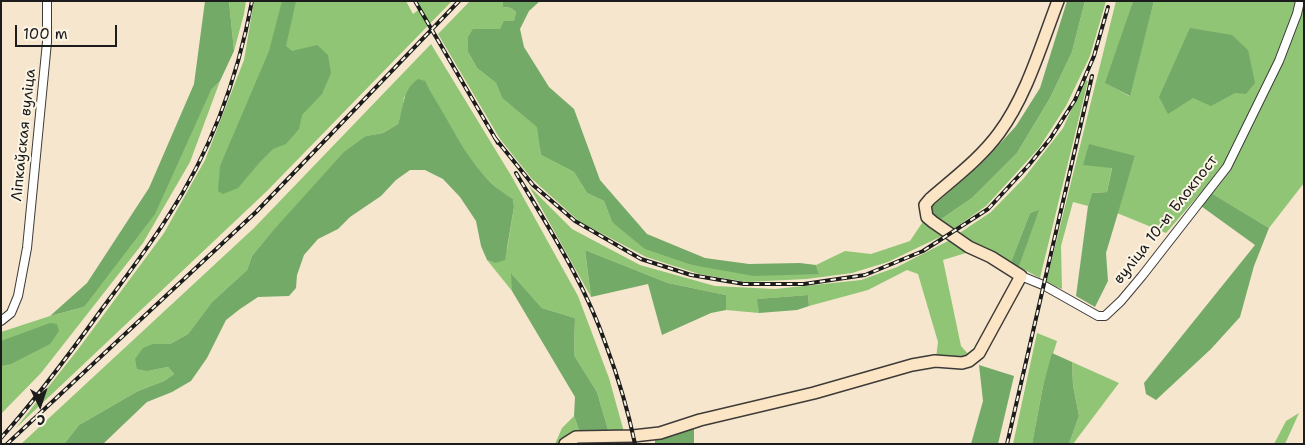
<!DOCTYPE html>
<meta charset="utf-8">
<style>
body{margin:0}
#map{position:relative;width:1305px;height:445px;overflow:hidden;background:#f6e6cd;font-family:"Shantell Sans",sans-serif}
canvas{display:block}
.frame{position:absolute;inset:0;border:2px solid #1c1c1c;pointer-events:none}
.north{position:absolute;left:15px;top:380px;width:50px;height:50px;-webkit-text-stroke:4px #fcf5e5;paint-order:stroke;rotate:176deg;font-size:14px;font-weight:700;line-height:20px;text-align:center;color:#1c1c1c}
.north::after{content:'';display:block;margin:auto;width:18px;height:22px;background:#1c1c1c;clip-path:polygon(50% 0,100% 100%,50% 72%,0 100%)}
.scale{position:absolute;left:15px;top:25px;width:102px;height:22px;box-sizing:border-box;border:2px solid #1c1c1c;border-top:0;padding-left:6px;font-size:15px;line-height:18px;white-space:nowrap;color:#1c1c1c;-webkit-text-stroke:4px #fcf5e5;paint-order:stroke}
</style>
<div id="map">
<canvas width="1305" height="445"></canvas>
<div class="frame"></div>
<div class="north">С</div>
<div class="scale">100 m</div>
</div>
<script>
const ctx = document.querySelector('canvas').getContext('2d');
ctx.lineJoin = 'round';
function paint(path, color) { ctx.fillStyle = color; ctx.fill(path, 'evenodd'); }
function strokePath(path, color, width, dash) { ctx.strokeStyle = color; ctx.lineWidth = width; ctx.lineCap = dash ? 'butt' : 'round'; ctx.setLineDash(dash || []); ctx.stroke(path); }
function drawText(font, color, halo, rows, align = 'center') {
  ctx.font = font + ' "Shantell Sans",sans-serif'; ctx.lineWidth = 4; ctx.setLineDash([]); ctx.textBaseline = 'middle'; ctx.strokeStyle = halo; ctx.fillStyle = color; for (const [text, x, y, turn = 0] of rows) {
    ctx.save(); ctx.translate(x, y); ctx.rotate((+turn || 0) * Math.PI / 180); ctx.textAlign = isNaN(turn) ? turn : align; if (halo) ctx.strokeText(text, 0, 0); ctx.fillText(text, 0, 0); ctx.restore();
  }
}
paint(new Path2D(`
 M229 1H246L244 14 234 51Z
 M254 1H406L413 14 421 8 417 1H452L267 191 16 428 79 348 164 233 205 160 244 60Z
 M470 1H503V7L511 8 516 12 514 22 500 29 468 37V52L477 68 496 83 502 98 538 127 541 155 574 172 587 193 604 201 612 222 692 265 819 274 816 265 845 251 871 254 910 241 924 220 944 235 888 262 852 273 807 279 746 282 699 274 646 257 580 222 532 179 500 139 438 34Z
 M1085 1H1106L1090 56 1066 106 1039 148 986 206 952 230 937 222 972 198 1017 153 1050 98 1072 52Z
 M1116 1H1133L1106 83 1129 96 1154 1H1304V183L1269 228 1204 189 1166 233 1117 213 1135 156 1112 167 1107 192 1092 193 1088 206 1073 202 1061 246 1062 289 1046 283Z
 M431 44 512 177 578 296 609 378 624 432 609 433 597 392 574 355 575 318 542 308 512 274V291L487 260 495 263 507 250 514 207 513 199 501 192 475 167 430 93 404 97 402 111 398 124 383 133 366 136 269 235 252 256 247 270 212 302 188 334 170 344H153L148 371 168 367 174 374 164 381 138 391 79 425 64 444H21L254 228Z
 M1085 80 1088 81 1040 278 1019 267 1038 211 1030 213 1011 262 958 234 991 212 1024 178 1063 128Z
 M220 81 190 162 143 243 41 373 1 414V332L50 316 84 307 211 90Z
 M529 186 572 229 640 265 715 286 775 289 861 280 897 267 950 240 969 252 943 260 961 346 970 356 956 361 936 358 938 342 918 274 907 270 868 290 809 306 808 295 758 299 759 313 726 310V295L668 283 585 250 591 297Z
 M1037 333 1057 341 1043 386 1032 444H1013Z
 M1072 362 1119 383 1073 444H1069L1079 416 1073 385Z
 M1299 413 1285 444H1274L1286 421Z
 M574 416 580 433 561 444H555L562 428Z`), '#90c576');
paint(new Path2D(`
 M205 1H229L234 51 220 81 211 90 155 214 84 307 50 316 87 283 149 188 194 84Z
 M282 1H296L286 46 292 51 317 45 328 55 331 73 322 94 302 115 299 129 286 144 273 149 260 162 238 188 223 194 218 191 220 166 269 51Z
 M503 1H540L529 11 520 29 524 47 549 87 574 109 600 180 647 234 705 258 749 264 800 263 816 265 819 274 754 276 692 265 645 249 612 222 604 201 587 193 574 172 541 155 537 127 502 98 496 83 477 68 468 52V37L473 29H500L504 21H514L516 12 511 8 503 7Z
 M1067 1H1085L1072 52 1050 98 1017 153 972 198 937 222 928 210 985 160 1016 126 1040 88Z
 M1133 1H1154L1130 96 1105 83Z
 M1190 28 1232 35 1248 50 1255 83 1246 94 1235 93 1211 106 1193 98 1168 114 1159 97Z
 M418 79 425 81C431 94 439 105 446 118 464 149 480 180 513 199L514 207 505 260 495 263 487 260 481 246 476 221 460 197 443 179 425 170H410L396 180 381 196 350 217 338 229 318 239 304 255 297 275 296 288 289 296 258 297 240 309 226 320 207 358 191 381 172 392 147 402 103 444H64L79 425 138 391 164 381 174 374 168 367 148 371 137 369 135 359 143 348 153 344H170L188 334 212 302 247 270 252 256 269 235 344 152 366 136 383 133 398 124C404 107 402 90 418 79Z
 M1089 144 1135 156 1106 253 1108 281 1095 307 1076 296 1088 206 1092 193 1107 192 1112 168 1083 165Z
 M1211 193 1269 228 1254 266 1240 317 1211 349 1156 400 1146 394 1144 383 1255 245 1201 206Z
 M1039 210 1019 267 1011 262 1030 213Z
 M585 250 668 283 726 295V310L711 313 662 335 648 284 591 297Z
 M511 273 542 308 575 318 574 355 597 392 609 433H580L574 416 575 397 512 291Z
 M808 295 809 306 797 310 759 313 757 299Z
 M50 323 57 324 59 331 50 344 11 364 1 366V341Z
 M1052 353 1072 362 1073 385 1079 416 1069 444H1032L1043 386Z
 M979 365 1014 376 998 444H971L983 401Z
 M694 428V444H655V439Z`), '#74aa67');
const street = new Path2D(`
 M1021 276 1043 285 1098 316H1105L1121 301 1142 276 1227 167 1279 61 1297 14 1300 1
 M1 321 11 313 18 296 27 248 47 42V1`);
const secondary = new Path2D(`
 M565 444 576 437 633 436 660 433 700 420 814 393 912 365 935 361 962 363 969 361 979 353 1021 276 991 257 969 247 933 222 927 217 925 205 930 199C954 178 980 159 999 133 1027 95 1041 45 1058 1`);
strokePath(street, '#3d3a37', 10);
strokePath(secondary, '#3d3a37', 14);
strokePath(street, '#fff', 8);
strokePath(secondary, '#fce5c4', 11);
const rail = new Path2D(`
 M415 1 498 143
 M495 138 533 185 575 221 641 259 691 275 744 284H804L865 275 923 251 988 209 1028 166 1050 139 1075 100 1094 56 1108 7
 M516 173C549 228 585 284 606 345 618 377 628 410 635 444
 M1 438C36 399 68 356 99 313 122 282 146 251 167 218 210 153 238 77 252 1
 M7 444 256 212 459 1
 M1007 444 1092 76`);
strokePath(rail, '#1c1c1c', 4);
strokePath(rail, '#fcf5e5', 2, [5.5]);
drawText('15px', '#1c1c1c', '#fcf5e5', [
 ["Ліпкаўская вуліца",24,135,-84],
 ["вуліца 10-ы Блокпост",1166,220,-52]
]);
</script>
